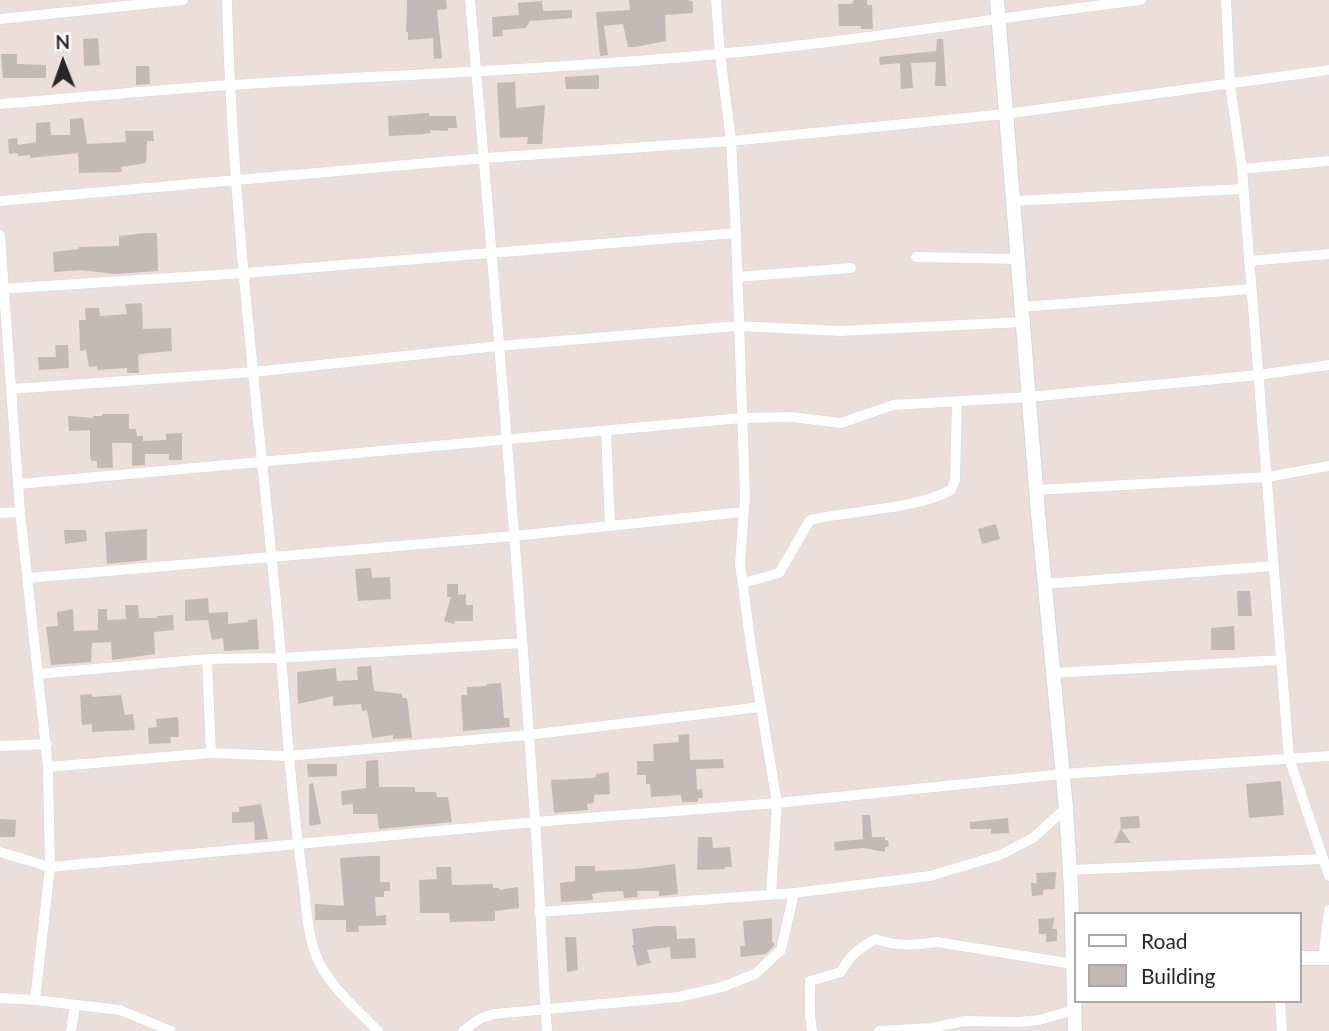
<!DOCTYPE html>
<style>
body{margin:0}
#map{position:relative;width:1329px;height:1031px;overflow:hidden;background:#ecded9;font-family:Lato,sans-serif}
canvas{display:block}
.legend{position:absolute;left:1074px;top:912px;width:228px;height:91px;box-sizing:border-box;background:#fff;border:2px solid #a9a9a9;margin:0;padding:9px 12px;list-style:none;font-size:21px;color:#282828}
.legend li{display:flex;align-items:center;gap:14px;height:35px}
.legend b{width:35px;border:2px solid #a9a9a9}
.north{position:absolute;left:28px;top:28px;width:70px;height:70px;-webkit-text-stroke:5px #fff;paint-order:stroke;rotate:359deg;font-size:19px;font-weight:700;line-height:28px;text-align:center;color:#282828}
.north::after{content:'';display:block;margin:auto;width:24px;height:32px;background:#282828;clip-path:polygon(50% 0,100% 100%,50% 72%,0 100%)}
</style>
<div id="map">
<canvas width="1329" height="1031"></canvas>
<ul class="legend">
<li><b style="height:9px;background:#fff"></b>Road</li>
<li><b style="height:19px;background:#c3bab5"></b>Building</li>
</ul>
<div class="north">N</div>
</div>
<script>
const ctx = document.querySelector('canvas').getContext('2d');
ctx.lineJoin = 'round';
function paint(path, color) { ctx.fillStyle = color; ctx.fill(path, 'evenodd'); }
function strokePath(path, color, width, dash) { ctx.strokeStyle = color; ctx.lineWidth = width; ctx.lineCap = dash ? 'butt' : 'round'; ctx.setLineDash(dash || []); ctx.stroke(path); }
paint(new Path2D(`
 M407 0H446L447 9 437 10 442 58 434 59 433 38 408 40V32H406Z
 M629 0H688L693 2V13L665 15 666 41 635 47H628L623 24 604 26 608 55 600 56 596 12 630 10Z
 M854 0H867V5H872L873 29H861V26H839L838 4H852Z
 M542 1 543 11 572 10V18L530 21 526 28 502 30 503 36 493 37 492 17 519 15 518 3Z
 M98 38 100 65 84 66 83 39Z
 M937 39H943L946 86H935L936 62 911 63 913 88 901 89 900 63 880 65 879 57 936 51Z
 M1 54H17V64L46 65V78H3Z
 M136 66H149L150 84 136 85Z
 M599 75V89H566L565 77Z
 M515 82 516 108 545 105 542 144H527L528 137 500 138 497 83Z
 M429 113V116H456L457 128H448V131L430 130 431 133 424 134 389 136 388 116Z
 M83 118 87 144 126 142 125 131H153L154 141H147L146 163 121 167 122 172 79 173 78 153 30 158V155L18 156V153L9 154 8 139 17 138 18 145 36 142V123L50 122 51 135H70V119Z
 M147 233H157L158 271 115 274 81 270 54 272 53 252 79 249V247L119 246V236Z
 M142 303 143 329 171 328 172 351 141 354 138 356 139 373H127V368L97 370V366L89 367 86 350 80 351 79 320H86L85 308H99L100 316 127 314 125 304Z
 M55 345H68L69 368 39 370 38 357H56Z
 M102 414H129V429H136L137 436H143V441L166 440V434L182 433V460H169V454H145V465L132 466V443H112L113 468H97V461H91L90 455V430L69 431 68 416 93 418V416H102Z
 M996 524 1000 539 982 544 978 529Z
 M147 529V560L107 564 105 532Z
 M64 530H86L87 541 65 544Z
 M371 568 372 578 390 577 391 599 358 601 355 569Z
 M447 584H458V595L466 594V605H473V621H455L454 624 444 621 451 597H447Z
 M1237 591H1250L1252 616H1238Z
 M208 598 209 613 228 612V624L248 622V620L257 619 259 649 224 651 223 638 212 640 208 620 185 621V600Z
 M125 605H138L139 618H157V616L173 615 174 630 154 632 155 654 112 660 111 642 92 643 91 662 51 665 46 627 58 626 57 612 73 609 74 631 98 630V609H107V620L126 619Z
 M1234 626 1235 650H1211V628Z
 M371 666 374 691 402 694V698H407L412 738 393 739V735L372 738 367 710 362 711 361 704 333 706V696L298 704 297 672 336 668 337 681 358 680 357 667Z
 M501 683 504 718H509L510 727 463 731 461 695H467V687L487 686V684Z
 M92 694V697L121 695 125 715 133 714 135 730 92 732V724L82 725 80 695Z
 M178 717 179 737H170L171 743 149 744 148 728 157 727 156 719Z
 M689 734 690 760 723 759 724 768 696 769 697 790 702 789 703 798H698V802H682L681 795 651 797 650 784H646V775H637V761H654L653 744 679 742 678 735Z
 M378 760 379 787H415V792H436L437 797H448L452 822 379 829 377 814H353V804L342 805 341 791 366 788V761Z
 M307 764H337V776L308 777Z
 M609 772 610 794 594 795V803L587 804 588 810 554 813 551 780 592 778 596 777V774Z
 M1281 781 1284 815 1249 818 1246 784Z
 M313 783 321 824 309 826V784Z
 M261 804 268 839 255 840 254 822 232 823V812H239V807Z
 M862 815H870L872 837H885V840H888L889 847H885V852L863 848 835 851 834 842 863 839Z
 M1139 816 1140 828 1121 829 1131 843H1114L1121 828 1120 817Z
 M1008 818 1009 833 991 834V829H970V822Z
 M0 819 16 820 15 837H0Z
 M698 837H712L713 848 730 847 732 867H724L725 869 697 870Z
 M369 856H380V882H390V891H384V897H375L376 916 386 915V925L358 926 359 932H346V920H315V904L344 906 340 858Z
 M675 864 678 894 659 896V891H637L638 897 624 898 623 891 603 892 592 894 593 900 561 902 560 883 575 881V866H595V871L636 869Z
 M436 867H451L452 885 493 884V888H499V890L518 887 519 908 495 911V921L450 922 449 913H420L419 880 437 879Z
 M1056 872 1055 889 1043 890V895L1032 896 1031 883H1037L1036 873Z
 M772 918V942H774V946L766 954 741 957 740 946H745L743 921Z
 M1055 918 1052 929H1057V941L1046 942V934H1039L1038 919Z
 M656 926H676L677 939 695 938 696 958 671 959 670 947 647 950 651 963 637 966 632 945H634L632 929Z
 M565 937H576L578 970 567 972Z`), '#c3bab5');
const street = new Path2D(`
 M227 0C232 220 262 438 281 657 287 731 292 805 303 879 306 904 307 934 317 958 329 986 357 1009 378 1031
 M470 0C494 273 516 546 535 819 540 890 542 960 547 1031
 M716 0 720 54 731 141 736 233 745 496 740 563 751 647 777 803 771 895
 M1226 0 1230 84 1242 169 1289 758 1329 876
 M0 19 183 0
 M0 104C77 98 153 90 230 85 393 75 556 69 718 54 860 41 1000 17 1141 0
 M1242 169 1329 161
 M0 201 485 158 731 141 1006 114 1329 70
 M1015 201 1243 189
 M0 235 20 512 48 767 50 867 35 1000 0 998
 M916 257 1019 259
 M1249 261 1329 254
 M737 277 851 268
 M0 289 245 273 736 233
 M1022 307 1251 289
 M11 389 254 372 498 346 738 326 840 331 1022 322
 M606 431 610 526
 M19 484 742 418 792 417 841 423 893 405 1029 397 1258 375 1329 365
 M1036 490 1267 477 1329 466
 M0 513 20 512
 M28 578 514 536 743 512
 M743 583 779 573 810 520C852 510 914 510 951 490L955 480 957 401
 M1045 584 1274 566
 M207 659 211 753
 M1053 673 1281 660
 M38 674 207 659 281 658 522 643
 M0 746 47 744
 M48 767 211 753 287 756 528 735 761 707
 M0 852 50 867 535 822 777 803 1063 774 1329 756
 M1070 870 1323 859
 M539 912 794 893 930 876 1000 855 1033 838 1066 808
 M1323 958 1329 910
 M35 1000 120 1010 171 1031
 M1280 1001 1282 1031
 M71 1031 75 1005
 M463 1031 481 1018 494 1014 678 997 722 987 755 974 781 950 794 893
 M812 1031 810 1015V981L841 972C850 955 859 948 876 939 895 947 917 945 937 942L1073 964
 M879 1031 931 1028 965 1021 1019 1022 1039 1020 1074 1010`);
const secondary = new Path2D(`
 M997 0 1038 513 1066 808 1071 888 1075 1031
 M1299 958H1329`);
strokePath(street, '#ced8e3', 11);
strokePath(secondary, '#ced8e3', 16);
strokePath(street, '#fff', 10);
strokePath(secondary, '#fff', 14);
</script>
